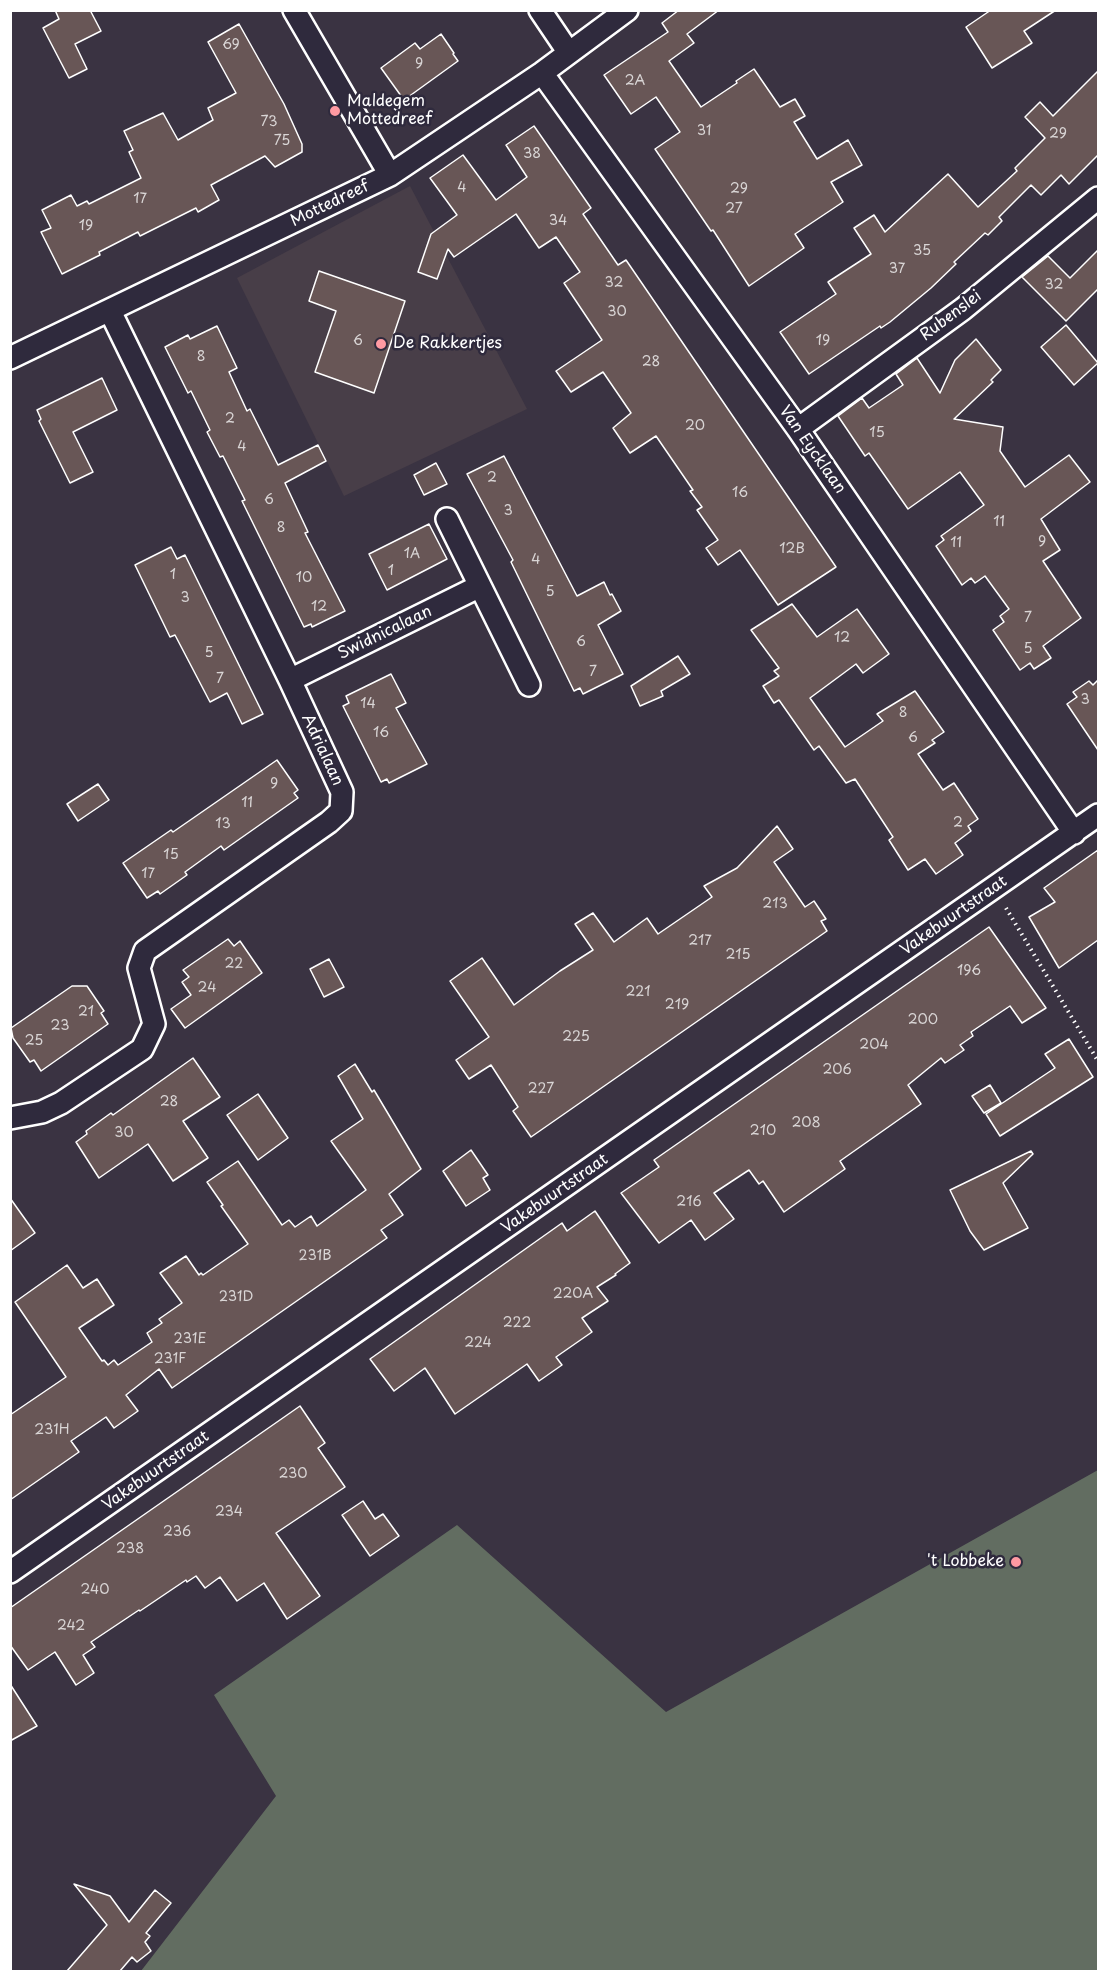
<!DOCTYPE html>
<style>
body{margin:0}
#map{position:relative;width:1109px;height:1982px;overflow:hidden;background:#3a3342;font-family:"Playpen Sans",sans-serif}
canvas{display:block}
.frame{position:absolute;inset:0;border:12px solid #fff;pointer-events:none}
</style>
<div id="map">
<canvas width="1109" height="1982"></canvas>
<div class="frame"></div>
</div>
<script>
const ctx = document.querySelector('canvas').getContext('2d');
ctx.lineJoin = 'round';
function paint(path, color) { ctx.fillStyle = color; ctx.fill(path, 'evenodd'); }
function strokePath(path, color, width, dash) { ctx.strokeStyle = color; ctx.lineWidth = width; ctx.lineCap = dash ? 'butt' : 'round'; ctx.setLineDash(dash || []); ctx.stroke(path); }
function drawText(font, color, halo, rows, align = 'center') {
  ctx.font = font + ' "Playpen Sans",sans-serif'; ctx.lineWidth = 5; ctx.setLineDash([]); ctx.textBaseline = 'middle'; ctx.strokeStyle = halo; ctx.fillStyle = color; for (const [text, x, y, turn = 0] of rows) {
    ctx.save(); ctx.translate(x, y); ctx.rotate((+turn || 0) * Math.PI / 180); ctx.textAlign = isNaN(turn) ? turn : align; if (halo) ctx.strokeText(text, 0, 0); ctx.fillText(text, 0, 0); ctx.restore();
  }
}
paint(new Path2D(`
 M410 186 527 409 344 496 237 278Z`), '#483e48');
paint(new Path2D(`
 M1098 1470V1971H141L276 1796 214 1695 457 1525 666 1712Z`), '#626d61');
const building = new Path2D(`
 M55 10H90L101 31 75 44 87 69 69 78 43 28 59 19Z
 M679 10H719L687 34 694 43 669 61 701 107 737 83 736 81 754 69 780 107 795 99 805 116 794 122 817 159 848 140 862 165 831 182 843 202 795 234 804 248 749 286 713 230 711 231 655 149 680 132 656 97 631 114 604 75 668 32 662 23Z
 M991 10H1056L1024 31 1032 43 992 68 966 27Z
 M239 24 284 104 302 144V152L275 167 265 156 211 185 219 200 198 212 196 208 140 236 138 232 99 252 100 255 62 274 41 232 51 228 42 210 71 195 77 206 87 201 89 204 141 178 129 152 133 150 124 131 163 113 178 140 213 120 208 108 236 93 208 42Z
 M441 34 454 53 453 54 458 61 404 100 381 68 415 43 420 49Z
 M1098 71V155L1069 184 1061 175 1041 195 1031 185 999 217 1002 221 988 235 985 233 954 262 956 264 931 288 890 322 881 328 880 326 809 374 780 332 836 294 828 282 871 254 854 228 874 215 885 232 948 174 978 207 1017 171 1015 168 1045 138 1025 117 1040 102 1053 116Z
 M534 126 591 208 583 214 618 265 626 260 836 567 778 605 740 550 718 565 706 548 718 540 697 510 702 507 690 491 693 490 656 436 630 453 613 428 631 413 603 372 571 392 556 371 602 340 564 283 580 272 556 237 539 248 516 214 454 257 448 249 437 279 418 272 431 234 457 215 430 178 463 155 496 200 527 177 506 145Z
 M1098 250V289L1066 321 1022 277 1048 256 1070 278Z
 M319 271 405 301 374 393 315 372 336 311 309 301Z
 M1066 325 1098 363 1074 385 1041 347Z
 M217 326 237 368 229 372 247 411 250 409 278 465 318 445 326 461 285 483 308 532 305 533 345 611 312 627 311 624 304 627 242 501 245 500 223 456 220 457 207 432 210 430 191 391 188 393 165 347 188 335 190 339Z
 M976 339 1001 370 991 380 993 382 954 419 1003 427 1000 451 1025 487 1069 455 1090 482 1041 519 1060 550 1043 561 1081 618 1043 646 1051 658 1034 669 1030 663 1020 670 993 630 1004 622 1000 616 1009 609 985 576 975 583 971 578 962 585 936 546 944 540 941 536 984 505 960 472 908 509 869 453 865 456 838 416 862 398 869 408 903 385 896 374 917 358 940 393 955 360Z
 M102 378 117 410 73 432 93 472 70 483 39 421 41 419 37 410Z
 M504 456 577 596 604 582 610 595 612 594 621 611 598 625 623 674 583 694 580 688 574 691 511 562 513 560 467 474Z
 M436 463 447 484 424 495 414 475Z
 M429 524 447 559 387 590 369 554Z
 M171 547 177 559 185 555 263 714 242 724 227 693 210 702 175 635 170 637 135 565Z
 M792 604 817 637 857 609 889 654 863 673 856 664 810 698 845 747 883 721 877 714 915 691 944 732 932 740 935 743 918 754 943 790 954 783 978 819 968 826 971 831 955 843 963 855 936 874 925 859 908 870 889 840 893 837 855 779 846 783 819 746 814 750 779 700 774 703 763 686 779 676 774 671 779 668 751 630Z
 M678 656 690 674 661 691 663 696 640 706 631 686Z
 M391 674 406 703 396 708 427 764 389 783 387 779 381 782 343 706 349 703 346 696Z
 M1098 680V750L1067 704 1077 697 1073 692 1089 681 1093 685Z
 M277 760 298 790 294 793 298 798 224 850 221 846 185 872 187 875 160 894 158 891 147 898 123 863 171 830 173 832Z
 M98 784 109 800 78 821 67 804Z
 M777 826 793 849 774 862 805 907 814 901 826 919 821 921 827 931 531 1137 513 1111 518 1107 491 1065 469 1079 456 1060 489 1037 450 981 482 958 514 1005 560 971 593 950 575 924 593 913 614 942 647 918 658 934 712 897 704 886 737 868Z
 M1098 850V940L1059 968 1029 917 1055 902 1044 888Z
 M989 927 1046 1008 1022 1023 1010 1006 971 1032 973 1036 960 1045 964 1050 945 1063 941 1058 908 1085 921 1104 840 1161 845 1169 784 1212 763 1181 759 1184 749 1170 714 1193 734 1219 705 1240 691 1220 659 1243 621 1193 659 1167 654 1160Z
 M228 939 234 946 240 941 262 973 185 1028 171 1009 191 995 182 982 189 977 183 970Z
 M329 959 344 987 324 997 310 969Z
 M72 986H87L104 1011 101 1013 108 1024 41 1071 34 1060 30 1062 13 1038 11 1028Z
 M1069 1039 1093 1077 1000 1136 986 1114 1055 1068 1045 1054Z
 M193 1058 220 1097 183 1121 208 1158 173 1181 148 1144 99 1178 76 1142 87 1134 86 1131 111 1113 113 1115Z
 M355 1064 372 1092 374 1090 421 1169 389 1194 403 1215 381 1230 387 1238 172 1388 159 1369 126 1395 138 1411 114 1428 106 1417 71 1441 79 1452 10 1500V1415L66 1377 15 1302 67 1265 83 1288 97 1279 114 1305 79 1328 102 1361 104 1360 108 1365 114 1360 118 1365 152 1342 147 1333 162 1323 159 1319 182 1303 160 1273 186 1256 199 1275 201 1273 203 1275 248 1244 221 1206 223 1205 207 1182 238 1161 282 1225 289 1220 295 1227 311 1216 317 1226 366 1190 331 1141 363 1119 338 1076Z
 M990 1085 1001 1103 984 1113 972 1096Z
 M258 1094 288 1138 258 1160 227 1115Z
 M471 1150 488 1175 483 1178 490 1190 466 1206 443 1171Z
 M1031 1151 1033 1154 1003 1183 1028 1228 984 1250 970 1231 950 1190Z
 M10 1198 35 1233 10 1251Z
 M595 1211 630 1263 615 1274 616 1275 597 1287 608 1301 582 1318 592 1332 556 1357 562 1365 539 1381 527 1364 455 1414 425 1368 394 1391 370 1359 562 1223 567 1231Z
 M300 1406 325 1443 318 1448 345 1487 276 1533 320 1596 287 1619 264 1583 237 1601 220 1577 205 1588 196 1576 187 1582 186 1580 140 1611 139 1610 91 1642 95 1647 83 1655 94 1673 76 1685 55 1652 28 1670 10 1645V1608Z
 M363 1501 375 1519 383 1514 399 1536 370 1556 342 1515Z
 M10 1684 37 1726 10 1741Z
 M74 1884 110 1896 129 1922 155 1890 171 1903 146 1933 150 1936 145 1942 151 1951 137 1962 132 1957 120 1971H67L107 1925Z`);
paint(building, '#685656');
strokePath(building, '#fff', 1.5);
const minor = new Path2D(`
 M294 10 390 175
 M540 10 569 53
 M542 73 798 429 1074 833
 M10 358 390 175 542 73 627 10
 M798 429 963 309 1098 198
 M447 519 529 685
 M290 680 480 586
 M10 1118 42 1112 61 1103 142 1049 154 1024 139 968 145 951 329 822 341 811 342 792 290 680 110 311
 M10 1572 1098 815`);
strokePath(minor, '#fff', 26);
strokePath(new Path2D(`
 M1006 908 1098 1061`), '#fff', 4, [1.5, 4.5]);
strokePath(minor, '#2f2a3d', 21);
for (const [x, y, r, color] of [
 [335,111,6,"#ff9aa2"],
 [381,344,6,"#ff9aa2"],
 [1016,1562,6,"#ff9aa2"]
]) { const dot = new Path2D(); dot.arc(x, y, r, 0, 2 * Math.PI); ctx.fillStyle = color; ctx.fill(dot); strokePath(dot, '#2f2a3d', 2); }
drawText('14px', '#d9d5d5', null, [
 ["69",231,45],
 ["9",419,64],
 ["2A",635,81],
 ["73",269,122],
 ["31",704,131],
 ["29",1058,134],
 ["75",282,141],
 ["38",532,154],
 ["4",462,188],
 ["29",739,189],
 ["17",140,199],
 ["27",734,209],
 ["34",558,221],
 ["19",86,226],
 ["35",922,251],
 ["37",897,269],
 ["32",614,283],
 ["32",1054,285],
 ["30",617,312],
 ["6",358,341],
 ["19",823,341],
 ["8",201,357],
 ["28",651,362],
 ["2",230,419],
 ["20",695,426],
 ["15",877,433],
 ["4",242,447],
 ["2",492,478],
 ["16",740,493],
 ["6",269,500],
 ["3",508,511],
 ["11",999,522],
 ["8",281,528],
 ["9",1042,542],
 ["11",956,543],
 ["12B",792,549],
 ["1A",412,554],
 ["4",536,560],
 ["1",391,571],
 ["1",173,575],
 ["10",304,578],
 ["5",550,592],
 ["3",185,598],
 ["12",319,607],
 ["7",1028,618],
 ["12",842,638],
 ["6",581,642],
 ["5",1028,649],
 ["5",209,653],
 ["7",593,672],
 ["7",220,679],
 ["3",1085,700],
 ["14",368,704],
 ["8",903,713],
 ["16",381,733],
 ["6",913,738],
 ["9",274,784],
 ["11",247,803],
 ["2",958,823],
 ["13",223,824],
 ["15",171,855],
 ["17",148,874],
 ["213",775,904],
 ["217",700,941],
 ["215",738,955],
 ["22",234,964],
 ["196",969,971],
 ["24",207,988],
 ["221",638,992],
 ["219",677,1005],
 ["21",86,1012],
 ["200",923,1020],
 ["23",60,1026],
 ["225",576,1037],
 ["25",34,1041],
 ["204",874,1045],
 ["206",837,1070],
 ["227",541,1089],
 ["28",169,1102],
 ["208",806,1123],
 ["210",763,1131],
 ["30",124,1133],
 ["216",689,1202],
 ["231B",315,1256],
 ["220A",573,1294],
 ["231D",236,1297],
 ["222",517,1323],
 ["231E",190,1339],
 ["224",478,1343],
 ["231F",170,1359],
 ["231H",52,1430],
 ["230",293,1474],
 ["234",229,1512],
 ["236",177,1532],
 ["238",130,1549],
 ["240",95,1590],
 ["242",71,1626]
]);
drawText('16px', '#fff', '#2f2a3d', [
 ["Maldegem",347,102],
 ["Mottedreef",347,120],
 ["De Rakkertjes",393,344],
 ["'t Lobbeke",1004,1562,"right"]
], 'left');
drawText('16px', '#fff', '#2f2a3d', [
 ["Mottedreef",330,204,-26],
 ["Rubenslei",951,316,-37],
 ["Van Eycklaan",812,450,55],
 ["Swidnicalaan",385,633,-26],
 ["Adrialaan",322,750,65],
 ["Vakebuurtstraat",954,916,-35],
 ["Vakebuurtstraat",555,1194,-35],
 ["Vakebuurtstraat",156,1471,-35]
]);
</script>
